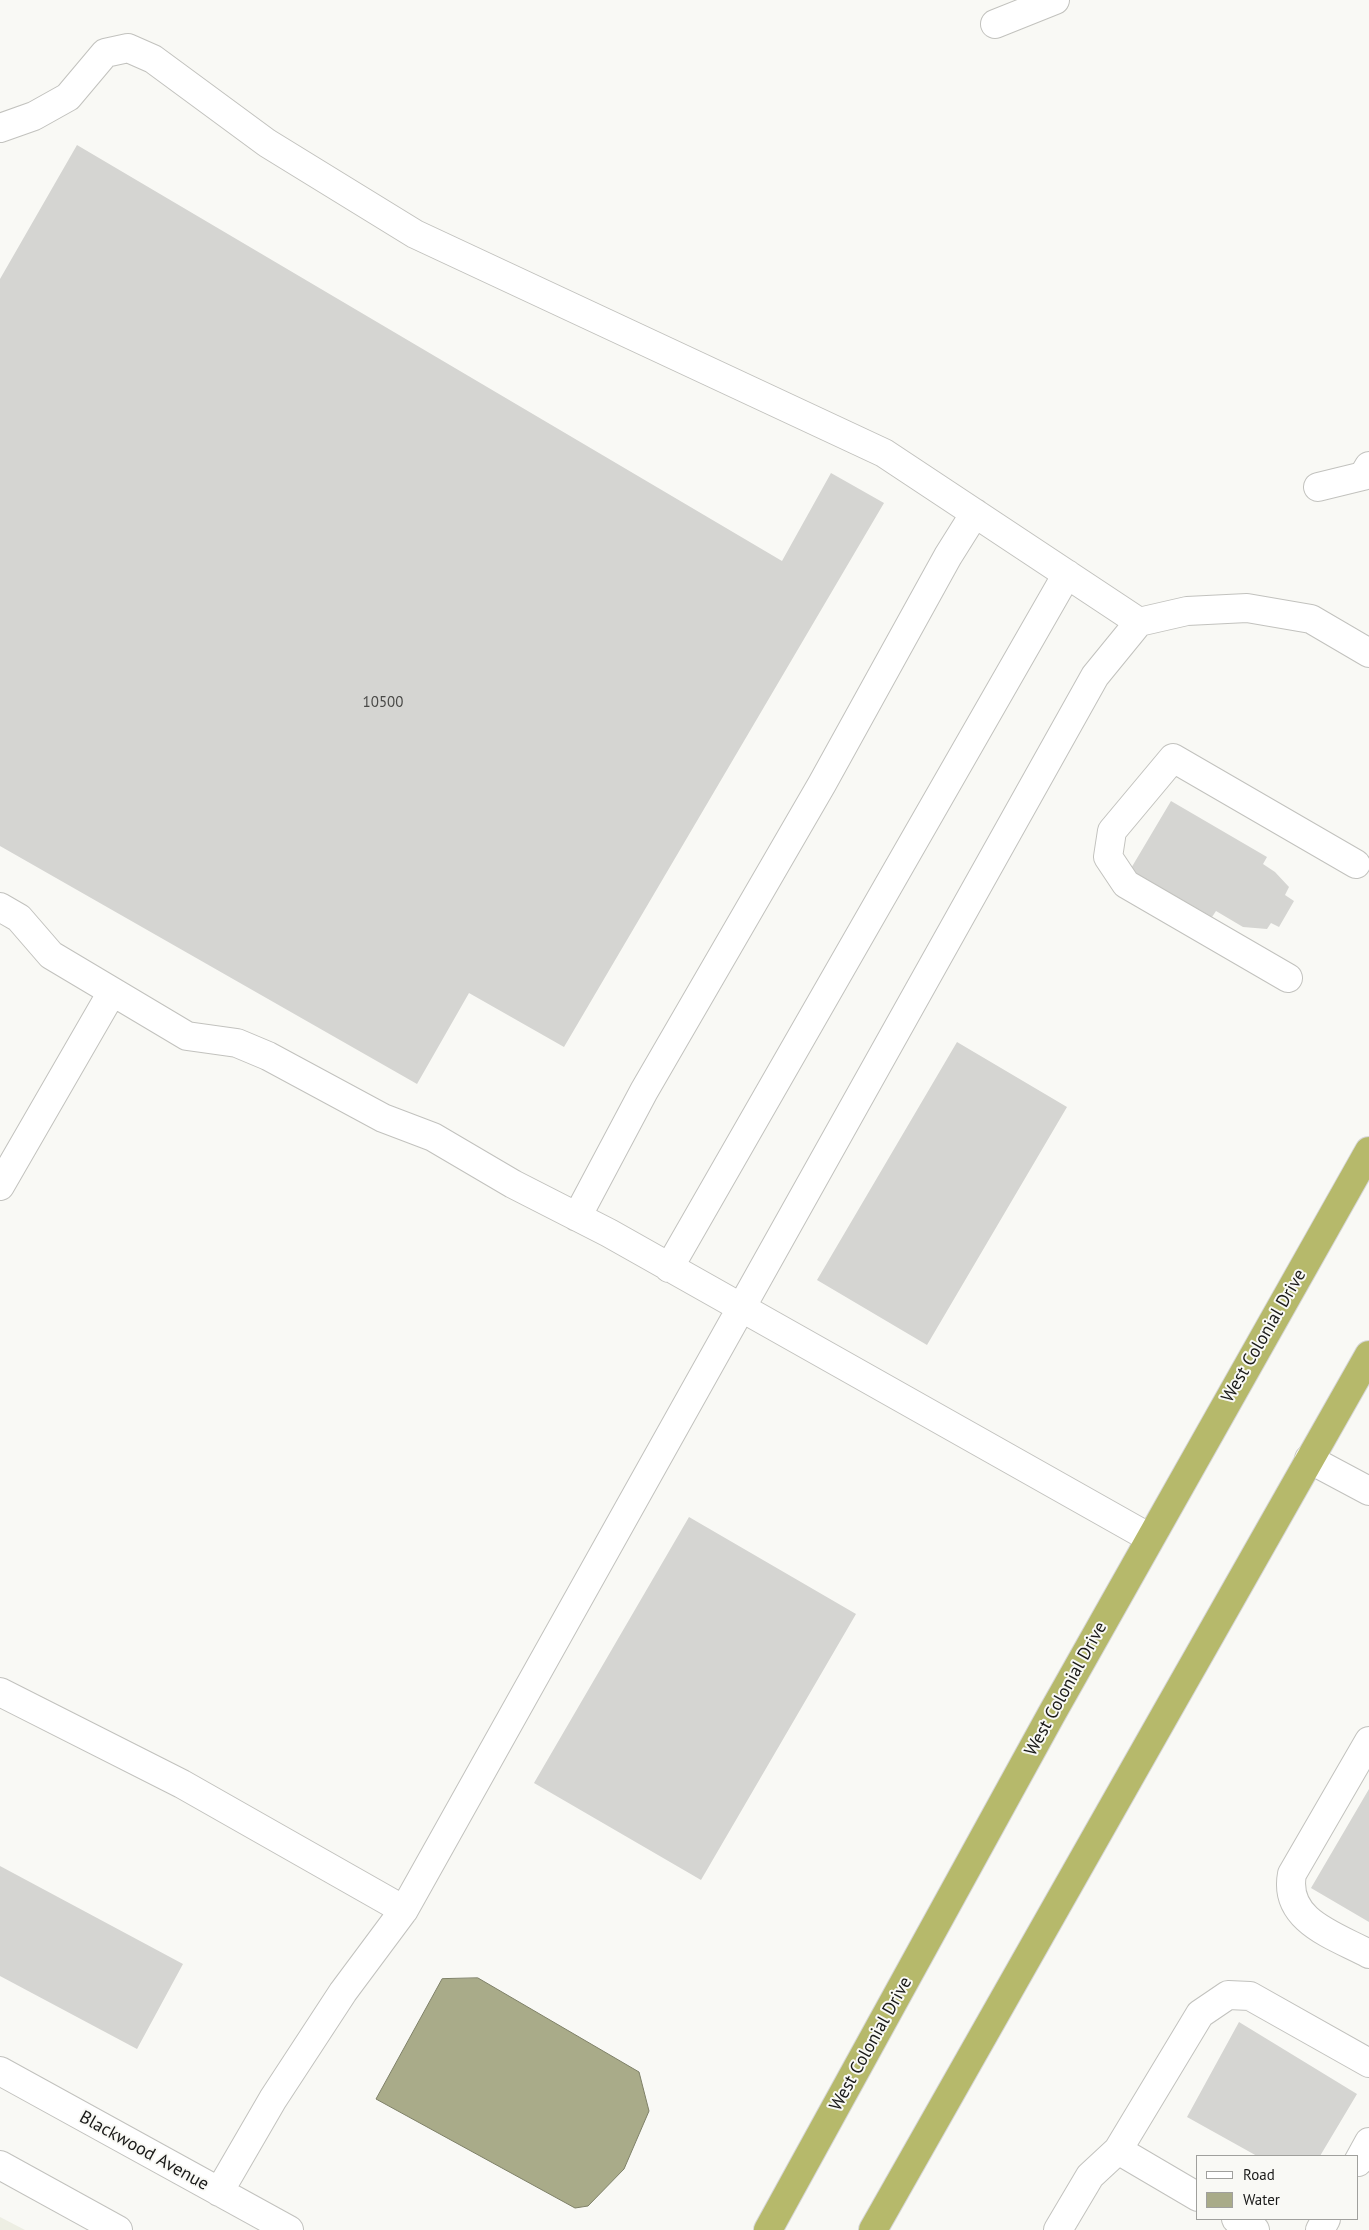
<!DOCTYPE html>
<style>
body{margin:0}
#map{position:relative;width:1369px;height:2230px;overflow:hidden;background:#f9f9f5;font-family:"PT Sans",sans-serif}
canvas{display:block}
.legend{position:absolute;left:1196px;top:2155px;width:162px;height:65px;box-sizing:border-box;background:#f9f9f5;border:1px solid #a0a09d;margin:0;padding:6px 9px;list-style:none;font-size:15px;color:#1a1a19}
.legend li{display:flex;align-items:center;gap:10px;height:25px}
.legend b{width:25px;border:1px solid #a0a09d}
</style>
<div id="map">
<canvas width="1369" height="2230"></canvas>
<ul class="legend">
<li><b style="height:6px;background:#fff"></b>Road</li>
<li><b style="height:14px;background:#a9ab89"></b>Water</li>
</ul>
</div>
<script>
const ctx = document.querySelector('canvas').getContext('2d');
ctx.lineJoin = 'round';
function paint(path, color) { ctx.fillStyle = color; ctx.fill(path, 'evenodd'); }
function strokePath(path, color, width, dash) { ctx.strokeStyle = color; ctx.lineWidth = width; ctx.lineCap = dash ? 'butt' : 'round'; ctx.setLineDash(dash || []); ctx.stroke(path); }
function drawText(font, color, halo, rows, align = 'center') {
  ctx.font = font + ' "PT Sans",sans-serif'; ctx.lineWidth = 4; ctx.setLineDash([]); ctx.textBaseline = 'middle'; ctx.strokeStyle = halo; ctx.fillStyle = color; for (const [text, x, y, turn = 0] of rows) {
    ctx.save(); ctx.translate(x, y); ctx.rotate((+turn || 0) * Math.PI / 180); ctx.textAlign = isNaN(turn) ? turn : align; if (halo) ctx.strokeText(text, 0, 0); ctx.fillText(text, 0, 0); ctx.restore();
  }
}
paint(new Path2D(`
 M0 2217 25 2230H0Z`), '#edeee3');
const water = new Path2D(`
 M478 1978 639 2072 649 2111 624 2169 588 2206 575 2208 376 2099 442 1979Z`);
paint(water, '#a9ab89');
strokePath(water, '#7e8067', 1);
paint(new Path2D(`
 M77 145 782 561 831 473 884 503 564 1047 469 993 417 1084 0 846V279Z
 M1171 801 1267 857 1263 864 1275 872 1289 887 1285 895 1294 901 1279 927 1271 923 1267 929 1243 927 1216 911 1212 917 1130 870Z
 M957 1042 1067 1107 927 1345 817 1280Z
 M689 1517 856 1614 701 1880 534 1783Z
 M1369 1789V1922L1311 1888Z
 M0 1866 183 1964 137 2049 0 1976Z
 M1239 2022 1357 2094 1320 2156H1257L1187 2117Z`), '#d5d5d2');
const minor = new Path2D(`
 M995 24 1055 0
 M0 128 34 116 68 97 105 53 128 48 153 59 267 143 415 234 884 453 1139 622
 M1318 487 1363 476 1369 466
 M0 907 19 918 51 955 187 1036 237 1043 268 1056 383 1118 433 1137 513 1184 609 1233 1150 1538
 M1288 978 1126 884 1108 857 1112 831 1173 758 1356 864
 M0 1186 112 992
 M577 1217 644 1091 822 784 948 556 975 513
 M669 1268 1067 574
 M1309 1459 1369 1491
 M0 1692 182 1784 404 1910
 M1369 1741 1292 1874C1283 1921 1336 1936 1369 1954
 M0 2071 289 2230
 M1118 2150 1200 2014 1228 1995 1250 1996 1369 2063
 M1358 2162 1369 2142
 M0 2165 118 2230
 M219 2192 273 2099 343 1992 404 1910 1095 676 1139 622 1187 611 1247 608 1311 619 1369 653
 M1236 2219 1255 2230
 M1058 2230 1090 2176 1118 2150 1198 2197
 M1320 2230 1326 2219`);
const highway = new Path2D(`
 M768 2230 1051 1715 1369 1151
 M873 2230 1369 1355`);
strokePath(minor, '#c2c2be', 30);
strokePath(highway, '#d6d6d6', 30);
strokePath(minor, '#fff', 28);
strokePath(highway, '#b6b96b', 28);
drawText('15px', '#494947', null, [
 ["10500",383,703]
]);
drawText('18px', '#1a1a19', '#f9f9f5', [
 ["West Colonial Drive",1264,1336,-60],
 ["West Colonial Drive",1066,1689,-61],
 ["West Colonial Drive",871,2044,-61],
 ["Blackwood Avenue",144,2151,29]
]);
</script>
